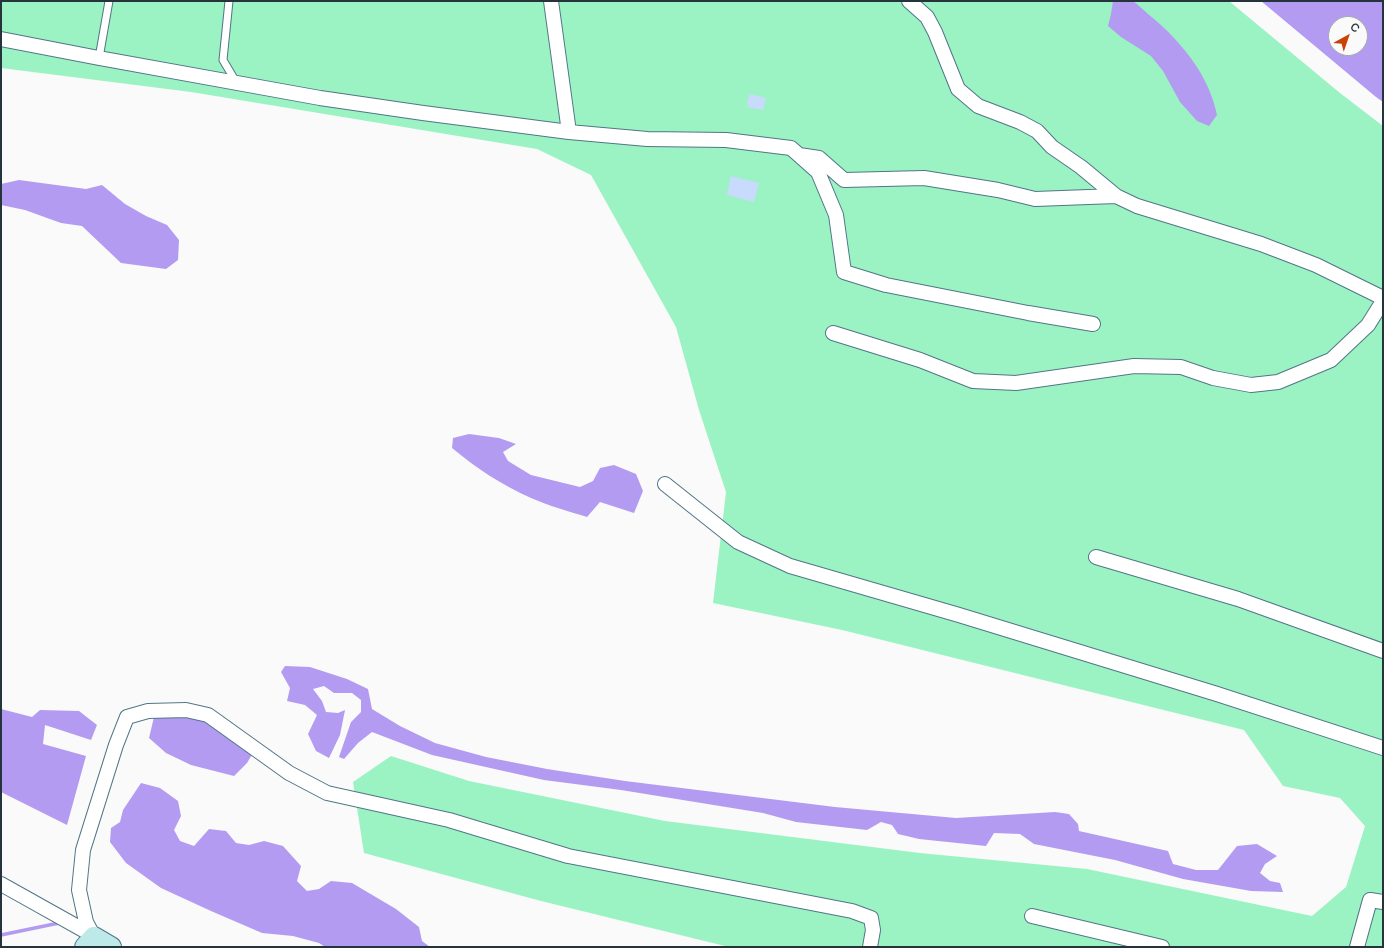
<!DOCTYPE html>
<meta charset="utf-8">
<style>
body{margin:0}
#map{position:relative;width:1384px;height:948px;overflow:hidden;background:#fafafa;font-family:Manrope,sans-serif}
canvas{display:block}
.frame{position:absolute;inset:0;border:2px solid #25343c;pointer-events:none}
.north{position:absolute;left:1328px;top:16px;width:40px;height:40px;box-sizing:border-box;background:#fafafa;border:1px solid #a5abae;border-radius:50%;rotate:40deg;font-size:11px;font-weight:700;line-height:16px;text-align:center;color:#25343c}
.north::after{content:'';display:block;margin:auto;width:14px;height:18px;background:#c94307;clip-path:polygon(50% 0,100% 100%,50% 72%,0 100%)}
</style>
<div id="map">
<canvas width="1384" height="948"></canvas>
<div class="frame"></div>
<div class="north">С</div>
</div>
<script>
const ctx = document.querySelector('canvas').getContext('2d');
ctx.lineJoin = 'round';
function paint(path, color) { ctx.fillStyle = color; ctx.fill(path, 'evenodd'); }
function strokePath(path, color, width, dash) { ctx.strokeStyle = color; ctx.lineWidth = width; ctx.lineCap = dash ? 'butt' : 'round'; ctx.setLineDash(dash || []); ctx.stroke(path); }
paint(new Path2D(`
 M1 1H1229L1340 93 1383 126V947H729L541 901 364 853 353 782 391 756 469 781 665 821 920 853 1087 869 1312 916 1346 887 1365 826 1340 798 1283 786 1244 730 842 630 713 603 726 492 699 410 676 327 591 175 537 149 191 92 1 68Z`), '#9bf3c3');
paint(new Path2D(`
 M1113 1C1118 1 1129 0 1134 2 1139 5 1143 10 1148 14 1179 39 1209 74 1217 115L1209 126 1197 121 1180 102 1163 71 1151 56 1121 37 1108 26 1111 14Z
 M1261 1H1383V102L1376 97ZM1336 24H1360V48H1336Z
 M19 180 86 189 102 185 125 204 146 216 167 225 179 240 178 260 166 269 121 263 82 226 61 223 25 210 1 205V184Z
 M469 434 499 438 516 444 503 452 508 461 531 475 580 487 593 481 600 468 614 465 636 474 643 491 634 513 600 502 587 517C568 511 549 506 531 498 502 485 476 468 452 448L453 438Z
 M285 666 310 667 347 679 368 689 372 709 400 726 435 743 486 757 547 769 625 781 835 807 956 818 1055 812 1069 814 1078 824 1079 831 1168 851 1173 864 1196 870H1218L1237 846 1257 844 1277 856 1265 864 1260 873 1270 881 1280 883 1283 892 1251 891 1183 879 1115 860 1034 844 1020 834 994 833 986 846 919 839 898 834 892 825 881 822 867 830 796 822 763 813 621 790 544 780 432 755 372 732 358 743 344 759 339 757 351 722 361 712V700L352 693H334L324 686 313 689 322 701 326 712 338 713 345 710 340 735 329 758 316 751 308 734 317 715 305 705 287 701 290 688 281 672Z
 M1 709 32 717 40 710 79 711 97 725 91 740 45 725 43 744 86 756 67 825 1 792Z
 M154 717H203L253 753 247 763 234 776 191 765 166 753 149 738Z
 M141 783 160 788 178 801 181 816 174 830 180 841 194 846 209 829 226 831 236 843 249 845 264 841 283 846 301 866 297 881 307 891 319 889 331 881 352 883 396 909 419 927 422 941 430 947H325L319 943 293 936 262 933 211 911 161 888 126 863 110 842 111 828 120 822 123 810Z`), '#b39bf2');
strokePath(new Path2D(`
 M1 935 59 923`), '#b39bf2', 3.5);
paint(new Path2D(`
 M749 94 766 98 763 110 747 107Z
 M731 176 759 183 754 202 727 195Z`), '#c8dbfc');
const lane = new Path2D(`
 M229 1 223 60 236 82
 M99 58 109 1`);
const street = new Path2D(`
 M551 1 569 132
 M909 1 927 17 935 32 958 89 978 106 1020 122 1037 131 1052 147 1081 167 1116 196 1137 206 1261 244 1316 265 1383 298
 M1 39 99 58 320 98 423 113 569 132 647 139 726 140 791 148 818 172 836 215 844 272 886 285 1028 313 1093 324
 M799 155 819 158 844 180 924 178 998 190 1035 199 1116 196
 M833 333 920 360 973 381 1016 383 1134 366 1181 367 1213 378 1251 385 1278 382 1331 360 1368 325 1383 301
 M665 484 738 542 790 566 959 615 1217 694 1383 748
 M1096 557 1238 599 1383 651
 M1 884 94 936
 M1032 916 1162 947
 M94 937 86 922 79 890 83 850 116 745 127 717 148 711 186 710 208 715 289 773 327 793 449 820 568 856 852 911 871 918 873 930 870 947
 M1357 947 1370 900 1383 902`);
const secondary = new Path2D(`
 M85 947 94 937 111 947`);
strokePath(lane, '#517686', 9);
strokePath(street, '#517686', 16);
strokePath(secondary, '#517686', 22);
strokePath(lane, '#fff', 7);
strokePath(street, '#fff', 14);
strokePath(secondary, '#bde9e9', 20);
</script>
